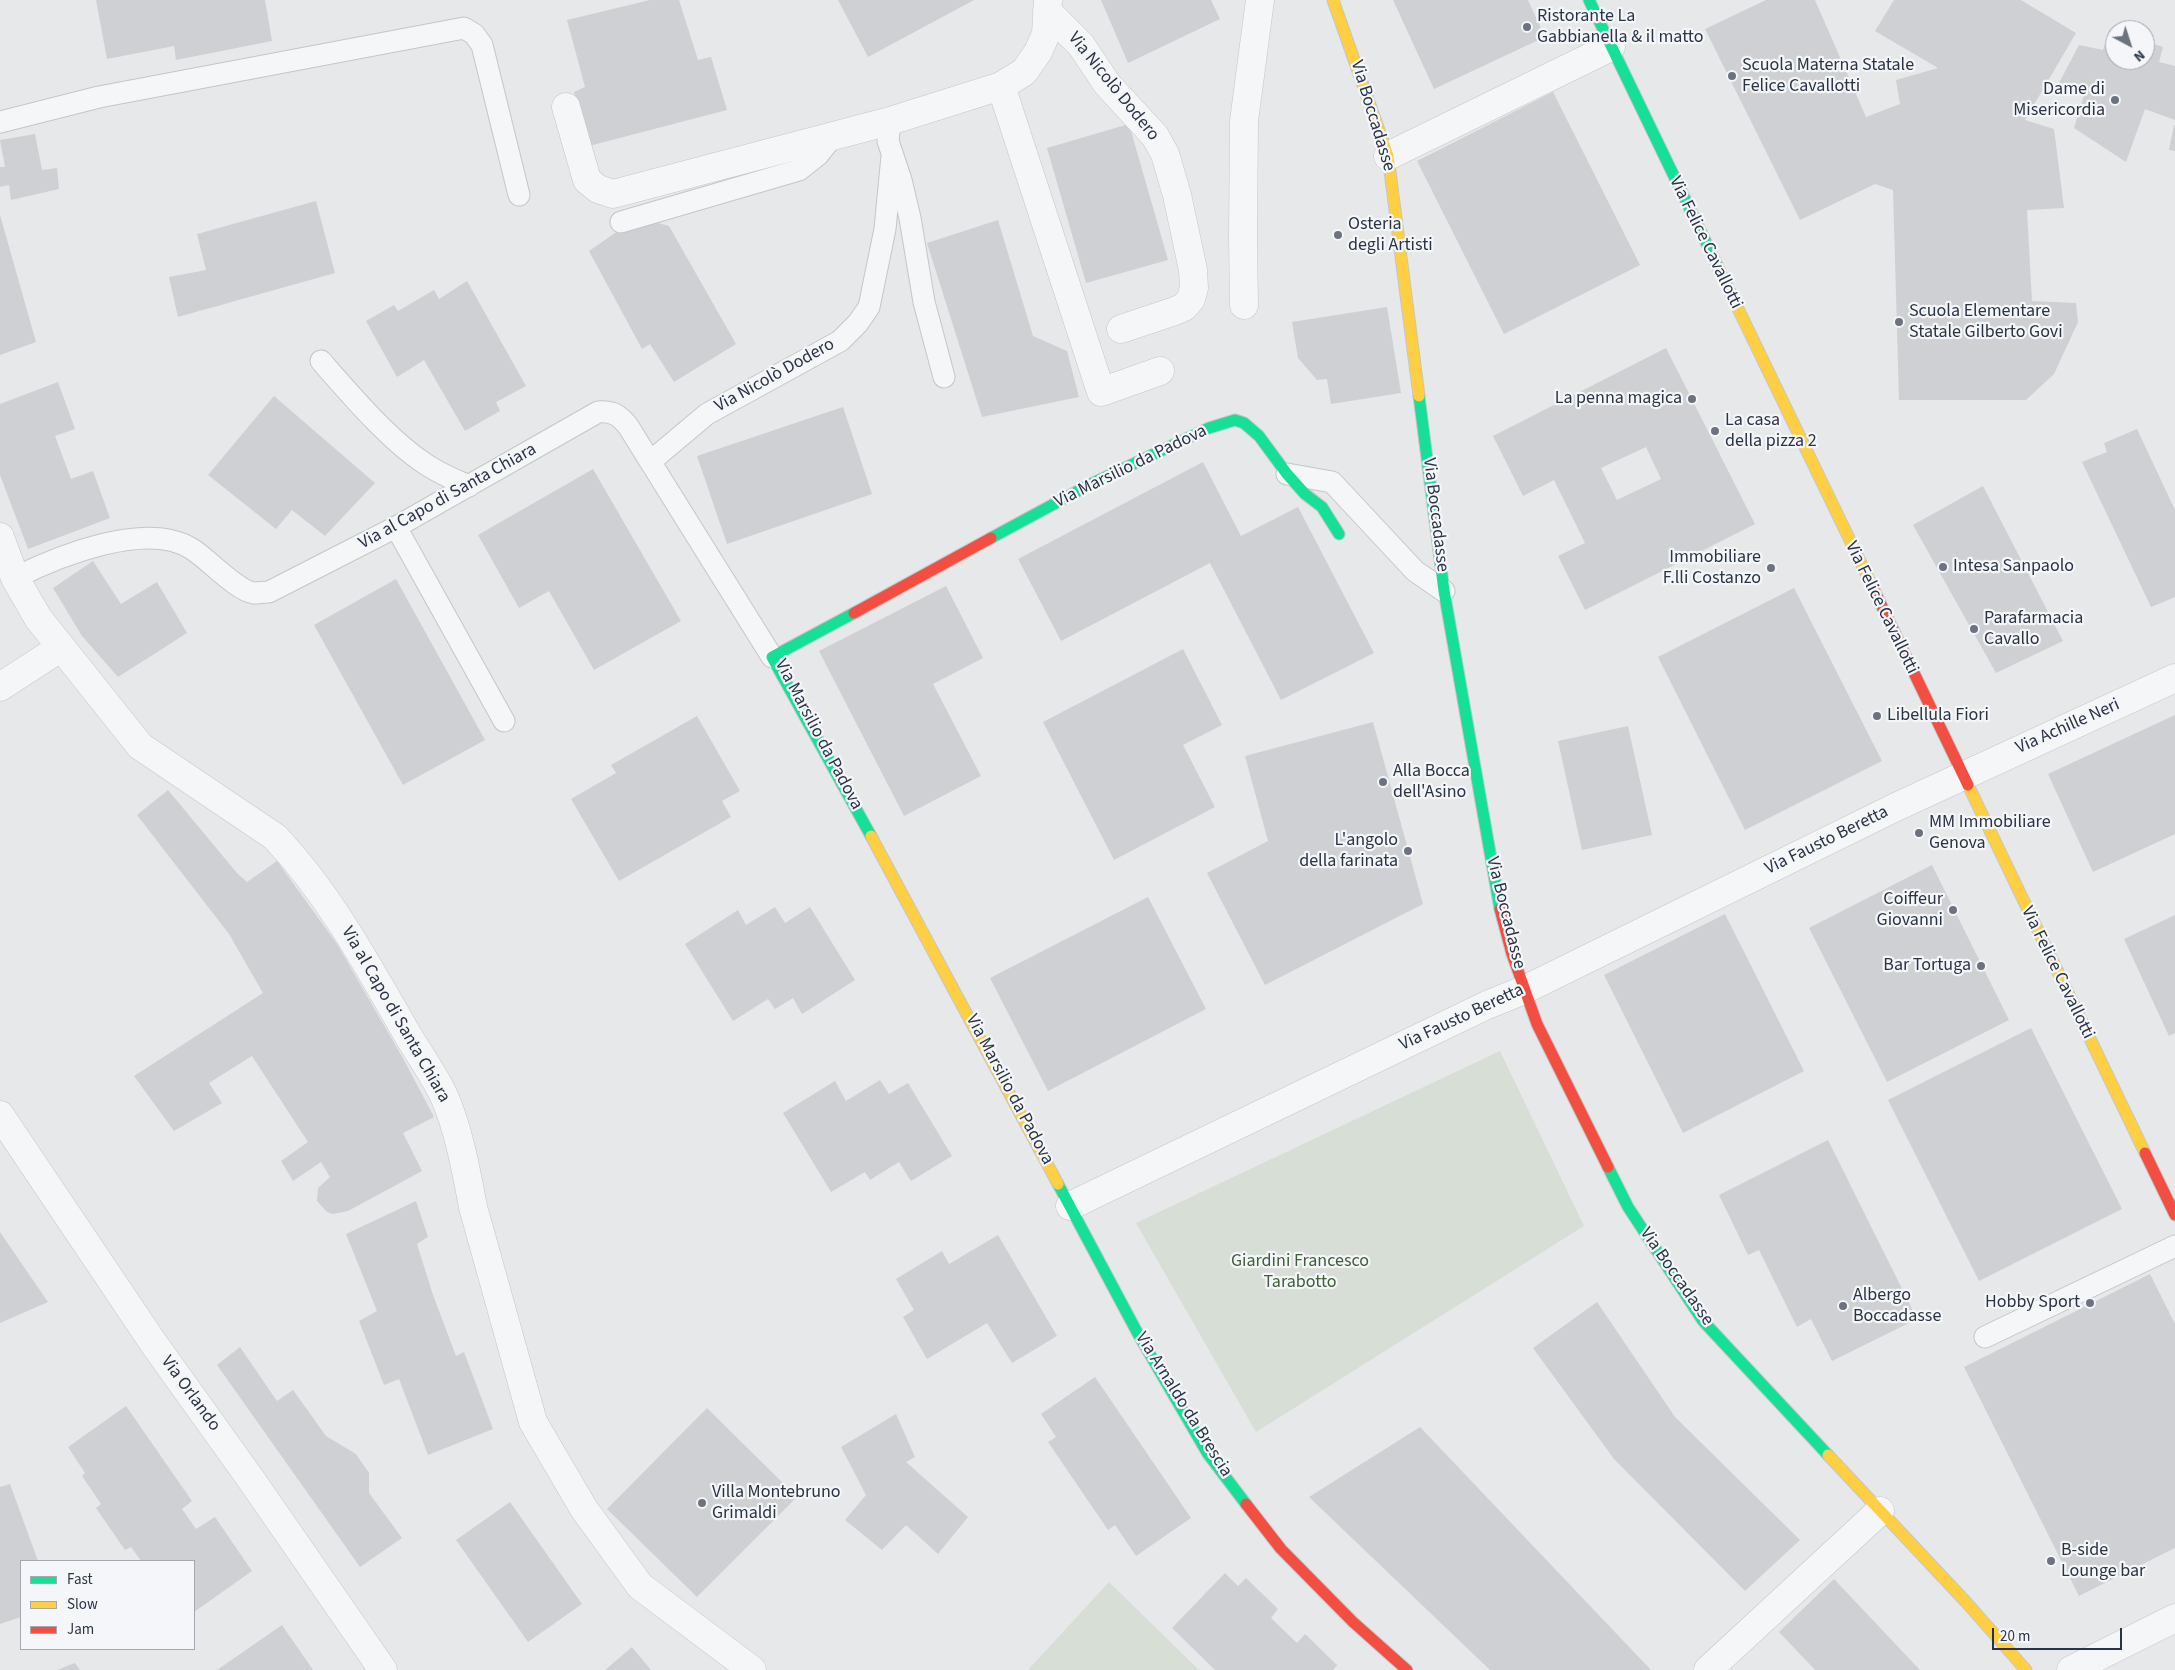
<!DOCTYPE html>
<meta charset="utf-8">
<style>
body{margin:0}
#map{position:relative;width:2175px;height:1670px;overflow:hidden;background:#e6e8ea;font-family:"Source Sans 3",sans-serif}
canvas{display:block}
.legend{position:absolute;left:20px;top:1560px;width:175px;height:90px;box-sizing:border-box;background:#f4f6f9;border:1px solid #a4a8b1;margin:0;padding:6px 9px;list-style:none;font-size:15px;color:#2b3445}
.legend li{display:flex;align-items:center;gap:10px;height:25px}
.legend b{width:25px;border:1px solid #a4a8b1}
.north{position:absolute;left:2105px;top:20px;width:50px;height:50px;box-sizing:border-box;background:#f4f6f9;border:1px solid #a4a8b1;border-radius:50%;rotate:140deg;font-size:14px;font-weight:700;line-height:20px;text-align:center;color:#2b3445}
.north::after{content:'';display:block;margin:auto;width:18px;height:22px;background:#6c737f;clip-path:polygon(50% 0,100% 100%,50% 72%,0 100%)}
.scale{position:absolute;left:1992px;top:1628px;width:130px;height:22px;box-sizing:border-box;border:2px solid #2b3445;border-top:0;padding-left:6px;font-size:15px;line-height:18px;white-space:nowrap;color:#2b3445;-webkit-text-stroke:4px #f4f6f9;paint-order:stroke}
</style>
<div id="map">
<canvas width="2175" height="1670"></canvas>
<ul class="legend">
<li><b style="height:6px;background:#16e098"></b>Fast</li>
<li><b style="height:6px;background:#ffcf43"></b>Slow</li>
<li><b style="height:6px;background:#f24e42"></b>Jam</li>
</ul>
<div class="north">N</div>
<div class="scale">20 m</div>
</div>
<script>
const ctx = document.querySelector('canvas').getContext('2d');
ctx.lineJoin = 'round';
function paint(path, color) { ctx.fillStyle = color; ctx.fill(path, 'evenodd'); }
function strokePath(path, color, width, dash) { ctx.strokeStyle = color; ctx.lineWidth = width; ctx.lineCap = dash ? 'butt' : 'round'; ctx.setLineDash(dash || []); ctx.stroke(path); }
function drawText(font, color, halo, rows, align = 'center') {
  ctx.font = font + ' "Source Sans 3",sans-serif'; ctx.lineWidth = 4.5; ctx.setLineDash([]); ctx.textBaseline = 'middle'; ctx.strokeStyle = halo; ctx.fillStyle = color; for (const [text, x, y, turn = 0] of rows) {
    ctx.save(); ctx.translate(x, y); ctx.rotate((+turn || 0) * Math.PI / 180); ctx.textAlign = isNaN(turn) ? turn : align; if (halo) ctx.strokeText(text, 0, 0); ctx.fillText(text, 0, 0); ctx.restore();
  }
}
paint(new Path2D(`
 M1500 1051 1584 1226 1256 1432 1136 1223Z
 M1109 1582 1199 1670H1028Z`), '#d6ded6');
paint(new Path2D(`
 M96 0H265L272 41 176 60 174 46 107 59Z
 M650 0H679L698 60 711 57 727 110 589 146 574 92 585 87 567 20Z
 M838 0H974L868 57Z
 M1101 0H1211L1220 19 1128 63Z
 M1393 0H1528L1545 37 1434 89Z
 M1766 0H1815L1866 117 1900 104 1896 80 1938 68 1875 31 1894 0H2021L2076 33 2025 120 2054 129 2064 208 2027 210 2032 301 2076 303 2078 322 2054 374 2026 400H1899L1893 190 1875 184 1800 220 1705 29Z
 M2110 29 2115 31V60H2145V41L2163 47 2159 62 2175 66V120L2145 109 2126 162 2074 128 2085 92 2059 83 2079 45 2103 50Z
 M1553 92 1640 265 1504 334 1417 161Z
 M1129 124 1168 260 1086 283 1047 148Z
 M2174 125H2175V151L2169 150Z
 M35 134 42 170 57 168 59 189 11 200 9 185 0 187V167H5L0 140Z
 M316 201 335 273 178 317 169 277 206 270 197 234Z
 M0 215 36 342 0 355Z
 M998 220 1033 336 1067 351 1079 397 982 417 927 243Z
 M658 223 669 226 736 344 674 382 650 344 642 349 589 251 621 229Z
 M467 281 526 386 496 402 500 411 465 431 424 360 397 377 366 321 394 305 398 311 434 290 439 299Z
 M1387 307 1401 393 1331 404 1327 379 1317 380 1298 358 1292 322Z
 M1666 348 1755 524 1585 610 1558 556 1585 543 1554 480 1523 496 1493 436ZM1646 447 1661 479 1617 500 1601 468Z
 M58 382 75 429 55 436 71 479 93 471 110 518 28 549 0 475V404Z
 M274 396 375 483 325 536 292 510 276 529 208 475Z
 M843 407 872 494 727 544 697 456Z
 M2137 429 2175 510V597L2151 607 2082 462 2107 452 2104 443Z
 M1203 462 1241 536 1298 507 1374 653 1281 700 1210 563 1061 641 1018 559Z
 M593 469 681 621 594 670 549 591 519 608 478 535Z
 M1983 486 2063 641 1996 673 1913 525Z
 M93 561 121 604 157 582 187 633 118 677 82 636 53 588Z
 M396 579 485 740 403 785 314 625Z
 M946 586 983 658 933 684 981 776 904 816 819 651Z
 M1794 588 1882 761 1745 830 1658 657Z
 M1183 649 1222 725 1183 745 1215 807 1114 860 1043 722Z
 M2175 715V834L2093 872 2048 774Z
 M697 716 740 791 722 801 731 817 619 881 571 799 616 773 611 765Z
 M1373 722 1423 904 1265 985 1207 873 1268 841 1245 756Z
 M1628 726 1652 835 1582 850 1558 741Z
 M168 790 237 873 247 882 277 861 337 944 404 1060 434 1117 403 1133 422 1171 348 1211 333 1214 327 1212 317 1201 318 1188 330 1177 321 1162 293 1181 281 1161 308 1142 252 1056 209 1083 222 1103 174 1131 134 1076 263 993 229 934 137 815Z
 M1932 865 2009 1020 1887 1082 1809 928Z
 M1148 897 1206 1009 1048 1091 990 978Z
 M775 907 785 923 810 907 855 980 802 1014 793 998 775 1009 768 999 733 1021 685 944 738 910 746 925Z
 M1725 914 1804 1071 1683 1133 1604 975Z
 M2175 915V1033L2169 1036 2124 939Z
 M2031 1028 2122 1209 1979 1281 1888 1100Z
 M880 1080 889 1094 908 1083 952 1156 911 1181 899 1162 870 1180 865 1172 831 1192 783 1113 835 1081 846 1101Z
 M1828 1140 1917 1319 1832 1361 1811 1319 1797 1327 1759 1250 1748 1255 1719 1195Z
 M416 1201 428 1237 417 1244 433 1295 456 1356 464 1352 493 1429 428 1455 399 1379 384 1385 359 1321 377 1311 346 1234Z
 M0 1232 48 1302 0 1323Z
 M998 1235 1057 1336 1012 1363 987 1323 927 1359 903 1317 914 1310 896 1279 942 1251 949 1264Z
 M2150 1274 2175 1324V1548L2079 1596 1964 1367Z
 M1597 1302 1675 1417 1800 1540 1745 1591 1614 1459 1533 1348Z
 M240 1347 277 1401 293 1390 326 1436 356 1454 369 1473V1493L402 1538 360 1567 217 1365Z
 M1095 1377 1191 1518 1136 1556 1115 1525 1108 1530 1048 1442 1056 1437 1041 1414Z
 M126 1406 192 1501 182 1509 196 1529 215 1517 252 1571 194 1612V1561H141L131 1547 125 1550 96 1508 101 1504 82 1476 85 1473 68 1447Z
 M707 1408 797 1497 697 1597 607 1509Z
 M896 1414 915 1457 906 1462 968 1517 938 1554 906 1525 882 1550 845 1520 866 1495 841 1447Z
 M1420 1427 1651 1670H1490L1309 1497Z
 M10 1484 38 1561H21V1617L0 1624V1487Z
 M510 1502 582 1604 528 1642 456 1540Z
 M1225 1573 1238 1586 1246 1578 1278 1609 1271 1618 1297 1643 1305 1634 1337 1665 1333 1670H1215L1172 1628Z
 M1834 1579 1920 1670H1815L1779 1632Z
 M282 1625 313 1670H217Z
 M632 1647 651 1670H605Z
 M75 1663 80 1670H57Z`), '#ced0d3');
const lane = new Path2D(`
 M890 121 888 141 901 180 910 218 924 302 944 377
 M0 122 99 97 464 28 474 34 482 45 519 195
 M621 222 799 170 818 155 834 135
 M321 361C350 394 388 439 424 463 438 473 453 479 469 486
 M651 461 707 414 840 341 858 323 869 307 885 229 892 156
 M1287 474 1332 482 1415 571 1444 591
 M396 527 504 721
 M15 578C58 556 147 520 192 549 208 559 237 591 254 593 258 593 264 592 269 592L396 527 598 412C613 411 619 415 628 426L772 657
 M1985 1337 2175 1246`);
const street = new Path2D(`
 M1047 11 1081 45 1107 84 1155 136 1165 154 1177 195 1193 270 1194 288 1191 299 1184 307 1175 311 1121 329
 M1001 86 1101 392 1160 371
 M566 107 587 180 598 189 613 194 890 121 1001 86 1024 72 1038 52 1046 34 1048 0
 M1388 156 1611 47
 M1244 305 1243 238 1244 121 1260 0
 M0 537 15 578 38 618 140 746 275 837C329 894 367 964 406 1032 421 1058 440 1082 450 1111 461 1142 467 1175 473 1207L533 1422 584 1509 640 1586 752 1670
 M0 687 60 648
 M0 1115 154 1344 250 1478 383 1670
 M1070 1206 1487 1005 1524 990 1896 807 2175 678
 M1708 1670 1880 1511
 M2071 1670 2175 1618`);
const fast = new Path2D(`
 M1589 0 1729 290
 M1419 396 1444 591 1500 909
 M991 538 1091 484 1209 428 1235 420 1244 423 1259 436 1287 474 1305 494 1322 507 1339 534
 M854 613 772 657 871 836
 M1608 1167 1628 1207 1703 1321 1828 1455
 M1058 1184 1137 1332 1208 1454 1246 1504`);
const slow = new Path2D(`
 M1333 0 1388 156 1419 396
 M1729 290 1874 590
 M1968 785 2145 1153
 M871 836 1058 1184
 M1828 1455 1966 1602 2026 1670`);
const jam = new Path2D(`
 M1874 590 1968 785
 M854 613 991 538
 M1500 909 1512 954 1537 1024 1608 1167
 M2145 1153 2175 1215
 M1246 1504 1281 1549 1353 1622 1407 1670`);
strokePath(lane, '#c4c6c8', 23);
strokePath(street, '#c4c6c8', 29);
strokePath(fast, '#c4c6c8', 13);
strokePath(slow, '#c4c6c8', 13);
strokePath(jam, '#c4c6c8', 13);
strokePath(lane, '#f5f6f7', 21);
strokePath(street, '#f5f6f7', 28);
strokePath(fast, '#16e098', 11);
strokePath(slow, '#ffcf43', 11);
strokePath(jam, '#f24e42', 11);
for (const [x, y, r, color] of [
 [1527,27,5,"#6c737f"],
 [1732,76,5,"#6c737f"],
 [2115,100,5,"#6c737f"],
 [1338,235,5,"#6c737f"],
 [1899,322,5,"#6c737f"],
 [1692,399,5,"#6c737f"],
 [1715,431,5,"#6c737f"],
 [1943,567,5,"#6c737f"],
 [1771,568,5,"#6c737f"],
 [1974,629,5,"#6c737f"],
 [1877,716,5,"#6c737f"],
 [1383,782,5,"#6c737f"],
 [1919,833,5,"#6c737f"],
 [1408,851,5,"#6c737f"],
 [1953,910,5,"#6c737f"],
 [1981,966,5,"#6c737f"],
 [2090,1303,5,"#6c737f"],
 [1843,1306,5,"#6c737f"],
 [702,1503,5,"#6c737f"],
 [2051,1561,5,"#6c737f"]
]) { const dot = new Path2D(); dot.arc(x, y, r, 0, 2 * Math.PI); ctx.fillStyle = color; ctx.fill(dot); strokePath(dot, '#f4f6f9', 2); }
drawText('18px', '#2b3445', '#f4f6f9', [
 ["Ristorante La",1537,17],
 ["Gabbianella & il matto",1537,38],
 ["Scuola Materna Statale",1742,66],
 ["Felice Cavallotti",1742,87],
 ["Dame di",2105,90,"right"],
 ["Misericordia",2105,111,"right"],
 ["Osteria",1348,225],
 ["degli Artisti",1348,246],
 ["Scuola Elementare",1909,312],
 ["Statale Gilberto Govi",1909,333],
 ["La penna magica",1682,399,"right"],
 ["La casa",1725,421],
 ["della pizza 2",1725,442],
 ["Immobiliare",1761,558,"right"],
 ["F.lli Costanzo",1761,579,"right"],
 ["Intesa Sanpaolo",1953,567],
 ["Parafarmacia",1984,619],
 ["Cavallo",1984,640],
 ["Libellula Fiori",1887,716],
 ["Alla Bocca",1393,772],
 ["dell'Asino",1393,793],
 ["MM Immobiliare",1929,823],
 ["Genova",1929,844],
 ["L'angolo",1398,841,"right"],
 ["della farinata",1398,862,"right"],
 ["Coiffeur",1943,900,"right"],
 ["Giovanni",1943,921,"right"],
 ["Bar Tortuga",1971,966,"right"],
 ["Albergo",1853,1296],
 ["Boccadasse",1853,1317],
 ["Hobby Sport",2080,1303,"right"],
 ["Villa Montebruno",712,1493],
 ["Grimaldi",712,1514],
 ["B-side",2061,1551],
 ["Lounge bar",2061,1572]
], 'left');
drawText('18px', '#2b3445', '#f4f6f9', [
 ["Via Nicolò Dodero",1113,87,51],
 ["Via Boccadasse",1372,116,73],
 ["Via Felice Cavallotti",1705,243,64],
 ["Via Nicolò Dodero",775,376,-29],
 ["Via Marsilio da Padova",1131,467,-26],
 ["Via al Capo di Santa Chiara",448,497,-29],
 ["Via Boccadasse",1435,515,83],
 ["Via Felice Cavallotti",1881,608,64],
 ["Via Achille Neri",2068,727,-24],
 ["Via Marsilio da Padova",818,735,62],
 ["Via Fausto Beretta",1827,841,-26],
 ["Via Boccadasse",1505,913,76],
 ["Via Felice Cavallotti",2057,973,64],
 ["Via al Capo di Santa Chiara",395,1015,60],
 ["Via Fausto Beretta",1462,1018,-25],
 ["Via Marsilio da Padova",1009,1090,62],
 ["Via Boccadasse",1676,1277,55],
 ["Via Orlando",190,1394,54],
 ["Via Arnaldo da Brescia",1183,1405,58]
]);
drawText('18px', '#3f6138', '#f4f6f9', [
 ["Giardini Francesco",1300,1262],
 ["Tarabotto",1300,1283]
]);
</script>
